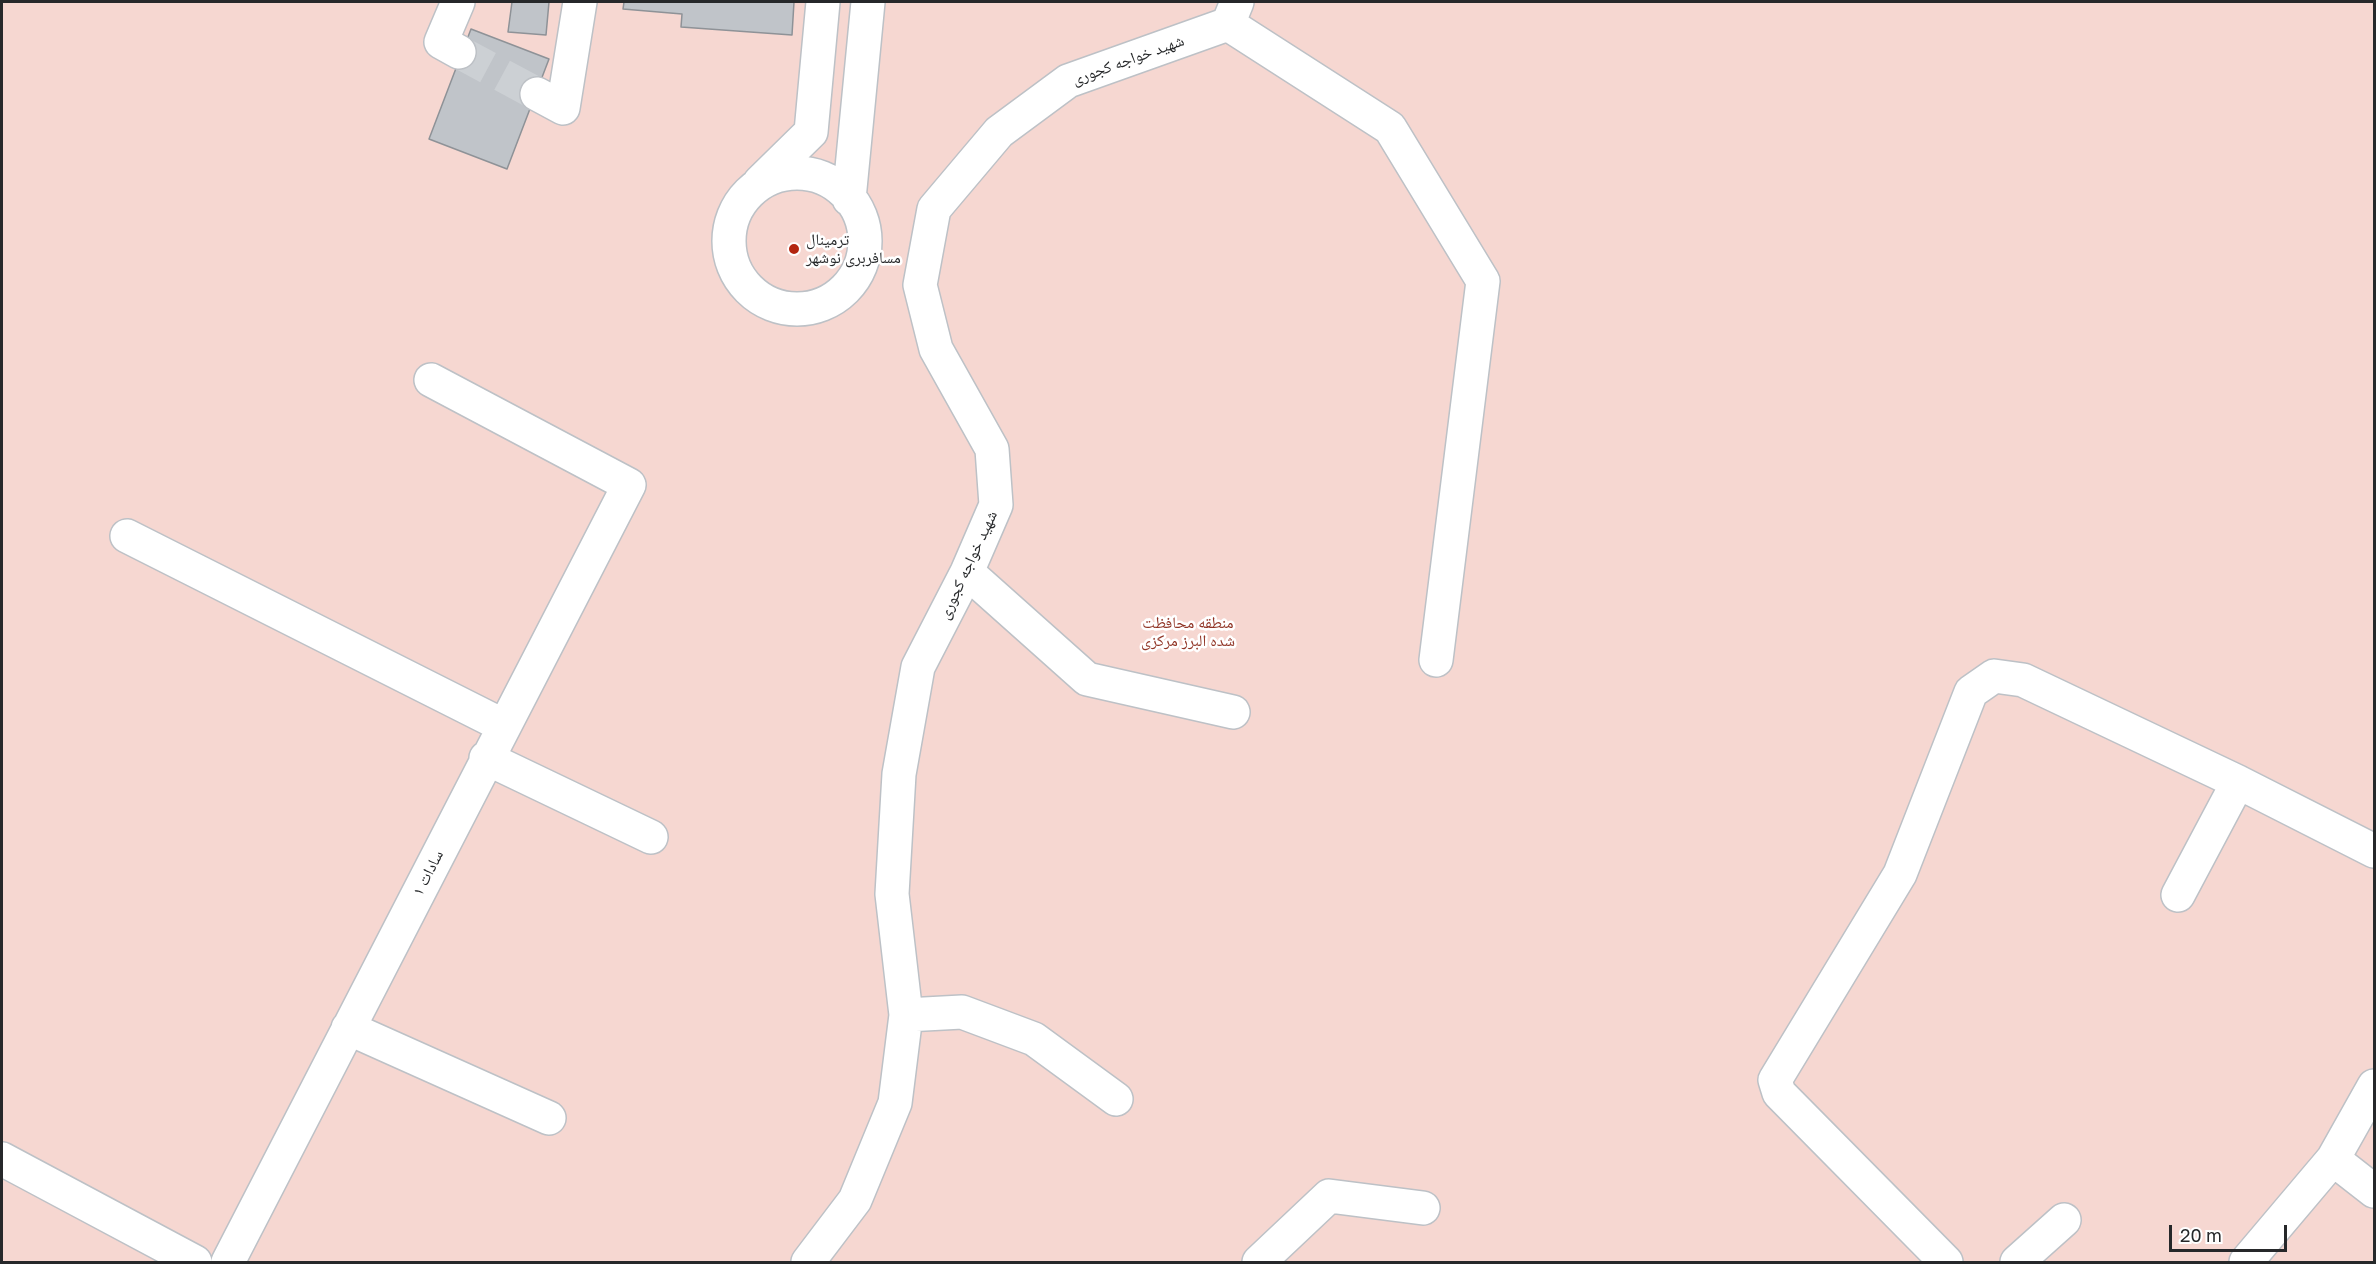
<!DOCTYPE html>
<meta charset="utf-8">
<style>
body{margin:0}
#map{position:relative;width:2376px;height:1264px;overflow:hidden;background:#f6fafe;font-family:"Golos Text",sans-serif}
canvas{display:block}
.frame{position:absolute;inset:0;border:3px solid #26282a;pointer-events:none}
.scale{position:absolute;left:2169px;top:1225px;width:118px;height:27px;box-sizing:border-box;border:3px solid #26282a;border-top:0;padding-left:8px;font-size:18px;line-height:21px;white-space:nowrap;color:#26282a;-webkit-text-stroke:4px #fff;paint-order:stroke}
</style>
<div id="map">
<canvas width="2376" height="1264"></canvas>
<div class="frame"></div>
<div class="scale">20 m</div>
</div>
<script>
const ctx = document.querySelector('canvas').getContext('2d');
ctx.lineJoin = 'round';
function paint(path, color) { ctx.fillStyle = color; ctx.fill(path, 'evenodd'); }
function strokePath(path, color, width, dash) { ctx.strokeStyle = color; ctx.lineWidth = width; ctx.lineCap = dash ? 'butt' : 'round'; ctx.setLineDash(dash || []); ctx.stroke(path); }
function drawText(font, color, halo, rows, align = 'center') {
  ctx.font = font + ' "Golos Text","Noto Naskh Arabic",sans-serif'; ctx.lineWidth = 5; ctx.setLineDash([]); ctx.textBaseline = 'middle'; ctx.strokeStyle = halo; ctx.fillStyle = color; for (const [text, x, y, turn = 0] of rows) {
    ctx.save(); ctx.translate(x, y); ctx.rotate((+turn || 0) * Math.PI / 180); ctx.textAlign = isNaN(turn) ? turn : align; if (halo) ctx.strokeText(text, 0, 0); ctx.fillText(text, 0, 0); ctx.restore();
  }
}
paint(new Path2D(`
 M2 2H2374V1262H2Z`), '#f6d7d1');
const building = new Path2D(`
 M512 2H549L546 35 508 32Z
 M624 2H794L792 35 681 27 682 14 623 9Z
 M471 29 549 59 507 169 429 139Z`);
paint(building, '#c0c4c9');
strokePath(building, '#8e9297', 1.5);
strokePath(new Path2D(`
 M459 52 537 94`), '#ccd0d4', 33, [33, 16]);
const minor = new Path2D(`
 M458 2 441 42 459 52
 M1237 2 1228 24 1390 128 1483 281 1436 660
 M537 94 563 108 580 2
 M729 241a68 68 0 1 1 136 0a68 68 0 1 1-136 0Z
 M760 182 811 132 823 2
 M849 199 868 2
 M127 536 504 726
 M967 572 1087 679 1233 712
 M486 758 651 837
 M2178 895 2238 782
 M906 1015 962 1012 1034 1039 1116 1099
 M348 1028 549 1118
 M2 1159 195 1262
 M2333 1159 2374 1191
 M228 1262 629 485 431 380
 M808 1262 855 1200 895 1103 906 1015 892 894 899 774 918 667 967 572 996 505 992 449 936 349 920 285 934 209 999 132 1068 81 1228 24
 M1259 1262 1329 1196 1423 1208
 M1946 1262 1779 1093 1775 1080 1900 874 1971 692 1994 676 2023 680 2238 782 2374 851
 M2017 1262 2064 1220
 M2246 1262 2333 1159 2374 1086`);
strokePath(minor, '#bdc1c6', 36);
strokePath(minor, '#fff', 33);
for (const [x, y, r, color] of [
 [794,249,6,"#b32610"]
]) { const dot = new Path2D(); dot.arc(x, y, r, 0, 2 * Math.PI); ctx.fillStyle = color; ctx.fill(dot); strokePath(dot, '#fff', 2); }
drawText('16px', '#26282a', '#fff', [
 ["شهید خواجه کجوری",1128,60,-20],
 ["شهید خواجه کجوری",968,565,-65],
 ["سادات ۱",428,873,-63]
]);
drawText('16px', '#26282a', '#fff', [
 ["ترمینال",806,240],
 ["مسافربری نوشهر",806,258]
], 'left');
drawText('16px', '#913526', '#fff', [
 ["منطقه محافظت",1188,623],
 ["شده البرز مرکزی",1188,641]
]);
</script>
